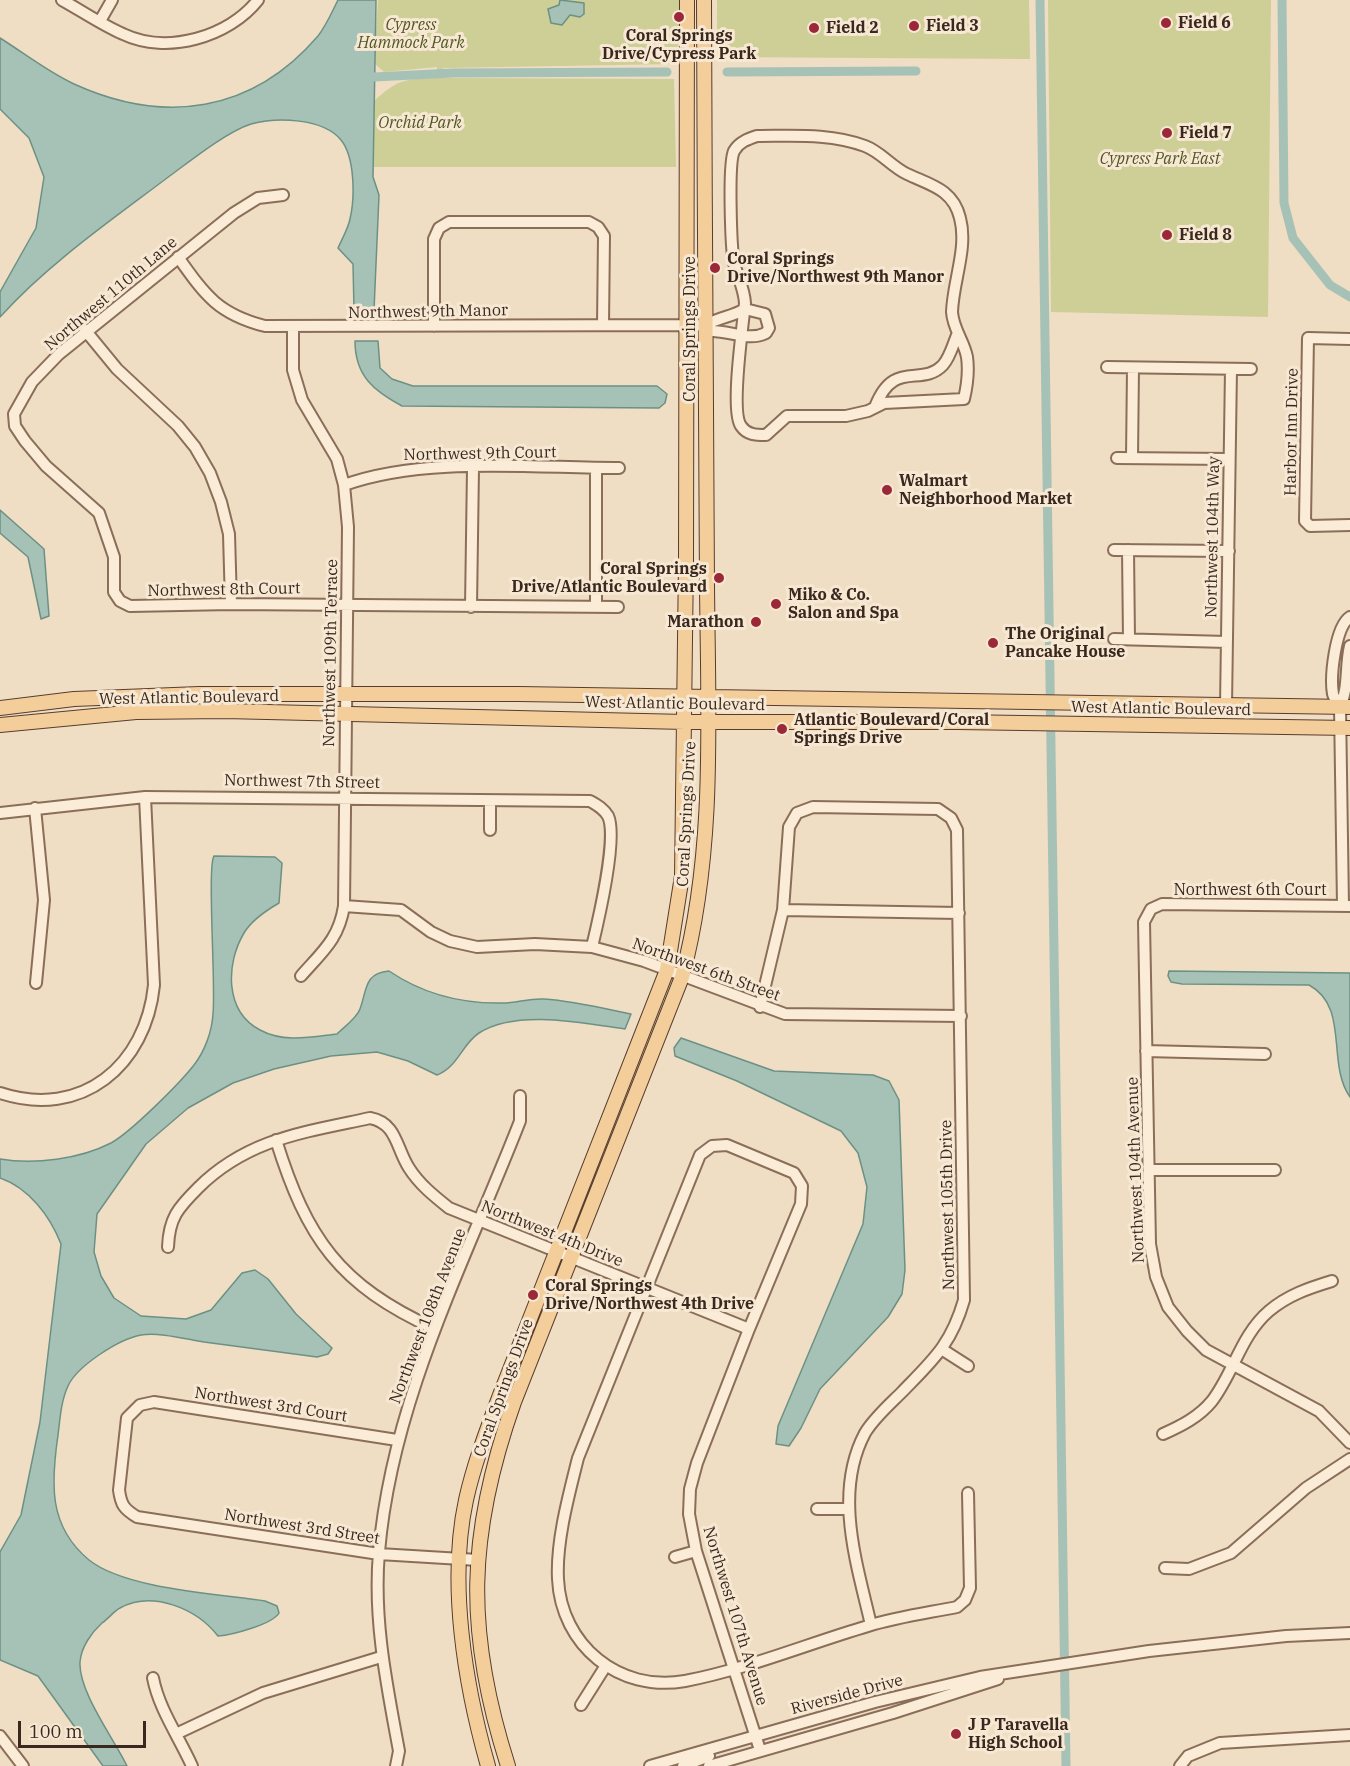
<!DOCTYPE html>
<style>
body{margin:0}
#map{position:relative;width:1350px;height:1766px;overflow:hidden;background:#efddc4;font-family:"IBM Plex Serif",serif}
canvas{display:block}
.scale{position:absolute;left:18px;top:1721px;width:128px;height:27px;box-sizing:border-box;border:3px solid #3a281e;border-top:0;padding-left:8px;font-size:18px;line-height:21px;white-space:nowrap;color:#3a281e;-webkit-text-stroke:4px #f7e8d3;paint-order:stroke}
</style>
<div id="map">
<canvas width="1350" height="1766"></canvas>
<div class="scale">100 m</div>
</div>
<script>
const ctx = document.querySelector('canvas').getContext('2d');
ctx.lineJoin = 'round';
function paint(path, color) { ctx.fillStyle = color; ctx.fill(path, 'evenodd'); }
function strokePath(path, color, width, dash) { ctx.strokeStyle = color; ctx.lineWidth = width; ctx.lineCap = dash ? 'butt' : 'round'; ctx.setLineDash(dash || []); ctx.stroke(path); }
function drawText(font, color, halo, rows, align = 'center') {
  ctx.font = font + ' "IBM Plex Serif",serif'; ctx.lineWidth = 6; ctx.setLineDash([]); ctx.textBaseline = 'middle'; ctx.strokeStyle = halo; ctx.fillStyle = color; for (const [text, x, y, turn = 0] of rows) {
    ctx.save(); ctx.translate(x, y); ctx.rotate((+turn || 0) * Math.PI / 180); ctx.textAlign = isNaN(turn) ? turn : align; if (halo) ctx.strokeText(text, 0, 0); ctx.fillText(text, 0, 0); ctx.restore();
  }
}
paint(new Path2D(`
 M378 0H680L677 60 674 64 443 68 444 78 674 79 676 167H373V102C399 78 404 80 437 77V67L384 72 374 63Z
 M717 0H1029L1030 59 717 57Z
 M1048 0H1271L1268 317 1051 312Z`), '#cece97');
const water = new Path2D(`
 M338 0H376L373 177 379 195 374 310H354L353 264 338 248C342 239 348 229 350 219 355 198 355 157 341 140 323 118 277 117 251 124 226 132 189 162 167 178 110 221 48 264 0 317V292L36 228 44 177 29 138 0 109V38C24 53 48 72 74 84 164 125 252 113 318 36 326 26 332 12 338 0Z
 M560 0 584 3V14L580 17 570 15 562 25 551 23 548 9 559 5Z
 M355 341H378L380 368 392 379 413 386H657L667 394 665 403 659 408 402 406C374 391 355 376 355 341Z
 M0 510 44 549 49 616 41 619 28 557 0 533Z
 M214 856 275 857 282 863 279 903C267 910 251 921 244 933 226 963 224 1011 260 1030 284 1043 311 1037 337 1034 344 1027 357 1018 360 1009 367 990 364 973 389 971 423 994 461 1004 503 1003 516 1003 530 998 544 999 573 1001 602 1008 631 1014L625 1029C583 1023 516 1009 479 1033 462 1044 458 1067 437 1075L408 1061 377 1052 331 1056 274 1069 233 1083 188 1108 146 1144 97 1214 94 1252 101 1276 114 1298 141 1316 186 1319 211 1310 242 1273 255 1270 268 1279 296 1314 332 1348 328 1354 317 1357C279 1352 242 1347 204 1342 185 1339 160 1332 141 1335 119 1339 77 1366 68 1386 61 1401 60 1419 58 1435 51 1483 48 1526 89 1560 125 1589 219 1594 265 1601L277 1606 279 1613C273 1624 232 1635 218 1636 197 1609 153 1590 120 1608 114 1611 108 1619 102 1623 92 1632 81 1647 80 1662 78 1691 114 1739 127 1766H103L38 1676 0 1660V1552L21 1515 40 1422 61 1244C50 1216 29 1188 0 1178V1159C34 1165 80 1159 111 1143 131 1132 180 1083 194 1065 205 1051 212 1031 213 1014 216 988 207 866 214 856Z
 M1169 971 1350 973V1097C1326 1063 1350 1007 1309 985L1182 984 1171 982 1168 976Z
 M681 1038 774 1071 873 1075 889 1081 899 1100 905 1270 902 1294 888 1317 820 1389 801 1428 789 1446 776 1444 778 1426 863 1224 867 1187 858 1153 841 1131 737 1081 675 1056 674 1048Z`);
paint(water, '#a6c2b7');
strokePath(water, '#6c9184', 1.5);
strokePath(new Path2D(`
 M1040 0 1066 1766
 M1282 0 1284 203 1293 238 1330 285 1350 297
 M727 72 916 71
 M374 77 453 73 667 72`), '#a6c2b7', 9);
const minor = new Path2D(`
 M62 0C82 11 102 25 123 34 167 55 229 37 258 0
 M100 21 112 0
 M757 136C793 136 831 133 865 146 881 152 892 167 907 174 930 185 953 189 960 218 968 248 953 281 952 312 953 329 964 341 967 357 969 371 967 386 964 399L884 403 868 411 846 416H787L766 435C756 435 747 435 741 426 730 411 743 325 745 303 744 288 738 278 734 263 731 248 728 163 734 151 739 142 748 139 757 136Z
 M283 195 258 198 234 213 59 354 32 382 14 414 15 426 25 441 46 466 99 513 114 557V592L120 601 130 606 231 604 618 607
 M178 257C205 295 218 314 265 326L706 325
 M745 309 765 314 769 328 766 333C748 342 729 330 710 331L706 325C719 317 732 317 745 309Z
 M434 326V239L439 228 449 222H589L598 227 604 236 603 325
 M293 328V370L302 400 337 459 344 485 348 527 344 906C339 939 322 952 301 976
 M85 330 117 369 178 426 195 447 210 473 221 502 229 534 231 604
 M1350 339 1308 338 1305 521 1310 526 1350 525
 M1107 367 1251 369
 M875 407C894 358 921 388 943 365 950 357 953 345 957 335
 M1117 458 1229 459
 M1132 458 1133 368
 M344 485C424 456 533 468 619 468
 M1114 550 1229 551
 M1128 550 1129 639
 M596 606V468
 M471 607 473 468
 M1114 639 1227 642
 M1226 705 1231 369
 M1340 707C1338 704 1334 698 1333 694 1330 677 1335 627 1350 617
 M490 801V830
 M35 808 44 900 36 983
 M0 813 145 797 590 801C597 805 603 808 608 816 618 837 598 922 592 947
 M1343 905 1340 707C1349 688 1345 667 1350 646
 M344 906 401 910 431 932 450 941 477 947 535 944 592 947 644 961 785 1014 961 1016
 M1350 906 1162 904 1151 909 1144 922 1150 1244 1156 1277 1168 1307 1187 1331 1206 1350 1319 1411 1350 1443
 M783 910 959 913
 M760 1007 783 910 789 827 797 813 813 807 938 809 951 818 957 830 964 1300C951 1345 933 1360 902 1392 889 1405 874 1418 865 1433 833 1493 857 1564 871 1625
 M1146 1051 1265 1054
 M0 1093C82 1120 146 1065 154 985L145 797
 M276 1140C307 1239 339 1285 435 1329
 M1151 1170H1275
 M168 1247C169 1218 178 1208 198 1188 247 1139 305 1132 370 1118 397 1123 396 1148 409 1168 419 1184 434 1196 449 1208L749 1329
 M943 1350 968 1366
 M1163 1434C1181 1426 1199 1417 1212 1401 1234 1372 1241 1335 1269 1311 1288 1295 1309 1288 1332 1281
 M397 1440 154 1402 140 1405 127 1418 119 1490C121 1505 124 1509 137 1517L379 1554 478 1560
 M817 1509H849
 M675 1557 696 1551
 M1165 1568 1189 1569 1231 1553 1306 1488 1350 1459
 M153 1678C159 1709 179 1737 192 1766
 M581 1705 605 1667
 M178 1733 263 1693 381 1657
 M0 1736 23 1766
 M760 1750 696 1551 689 1514 690 1489 697 1463 749 1329 801 1204 802 1186 794 1173 727 1145 712 1146 700 1155 578 1458C569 1494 556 1541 558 1579 561 1645 619 1693 685 1681 747 1669 807 1644 868 1626 897 1617 927 1613 957 1607L965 1600 970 1588 968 1493
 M396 1766 399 1751C387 1686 373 1620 379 1552 392 1400 465 1262 520 1121V1096
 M650 1766 875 1702 980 1677 1149 1651 1286 1636 1350 1633
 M683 1766 709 1756
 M709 1766 893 1713 998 1679
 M1180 1766 1188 1756 1220 1743 1350 1735`);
const major = new Path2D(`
 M0 708 74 699 199 694H519L1350 707
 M0 725 136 712 225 711 685 722H957L1350 728
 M488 1766C465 1685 448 1583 466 1500 474 1464 487 1430 500 1395L667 970 682 876 686 560 687 0
 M508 1766C465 1632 467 1535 514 1402L682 977C716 850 708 716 707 585 705 390 705 195 704 0`);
strokePath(minor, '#8b6e59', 14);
strokePath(major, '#583d2e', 16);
strokePath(minor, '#faecd7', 10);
strokePath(major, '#f3ce9b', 14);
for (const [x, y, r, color] of [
 [679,17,6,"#9b2836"],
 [1166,23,6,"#9b2836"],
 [914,26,6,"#9b2836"],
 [814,28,6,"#9b2836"],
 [1167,133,6,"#9b2836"],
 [1167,235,6,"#9b2836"],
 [715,268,6,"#9b2836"],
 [887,490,6,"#9b2836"],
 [719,578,6,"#9b2836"],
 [776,604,6,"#9b2836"],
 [756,622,6,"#9b2836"],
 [993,643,6,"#9b2836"],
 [782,729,6,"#9b2836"],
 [533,1295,6,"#9b2836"],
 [956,1734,6,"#9b2836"]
]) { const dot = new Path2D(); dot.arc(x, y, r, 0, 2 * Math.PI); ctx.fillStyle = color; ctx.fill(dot); strokePath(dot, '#f7e8d3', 2); }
drawText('bold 16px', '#3a281e', '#f7e8d3', [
 ["Field 6",1178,23],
 ["Field 3",926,26],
 ["Field 2",826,28],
 ["Coral Springs",679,36,"center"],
 ["Drive/Cypress Park",679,54,"center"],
 ["Field 7",1179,133],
 ["Field 8",1179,235],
 ["Coral Springs",727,259],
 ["Drive/Northwest 9th Manor",727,277],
 ["Walmart",899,481],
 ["Neighborhood Market",899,499],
 ["Coral Springs",707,569,"right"],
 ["Drive/Atlantic Boulevard",707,587,"right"],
 ["Miko & Co.",788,595],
 ["Salon and Spa",788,613],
 ["Marathon",744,622,"right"],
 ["The Original",1005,634],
 ["Pancake House",1005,652],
 ["Atlantic Boulevard/Coral",794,720],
 ["Springs Drive",794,738],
 ["Coral Springs",545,1286],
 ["Drive/Northwest 4th Drive",545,1304],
 ["J P Taravella",968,1725],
 ["High School",968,1743]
], 'left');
drawText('italic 16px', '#505724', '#f7e8d3', [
 ["Cypress",411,25],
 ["Hammock Park",411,43],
 ["Orchid Park",420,123],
 ["Cypress Park East",1160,159]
]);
drawText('16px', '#3a281e', '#f7e8d3', [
 ["Northwest 110th Lane",111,294,-40],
 ["Northwest 9th Manor",428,312,-1],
 ["Coral Springs Drive",690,329,-90],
 ["Harbor Inn Drive",1292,432,-89],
 ["Northwest 9th Court",480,454,-1],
 ["Northwest 104th Way",1213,537,-89],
 ["Northwest 8th Court",224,590,-1],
 ["Northwest 109th Terrace",331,653,-89],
 ["West Atlantic Boulevard",189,698,-1],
 ["West Atlantic Boulevard",675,704,1],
 ["West Atlantic Boulevard",1161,709,1],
 ["Northwest 7th Street",302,782,1],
 ["Coral Springs Drive",687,814,-87],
 ["Northwest 6th Court",1250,890],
 ["Northwest 6th Street",706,970,20],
 ["Northwest 104th Avenue",1136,1170,-92],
 ["Northwest 105th Drive",948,1205,-91],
 ["Northwest 4th Drive",552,1234,22],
 ["Northwest 108th Avenue",428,1316,-69],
 ["Coral Springs Drive",504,1388,-70],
 ["Northwest 3rd Court",271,1405,9],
 ["Northwest 3rd Street",302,1527,9],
 ["Northwest 107th Avenue",735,1616,73],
 ["Riverside Drive",847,1695,-15]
]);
</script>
